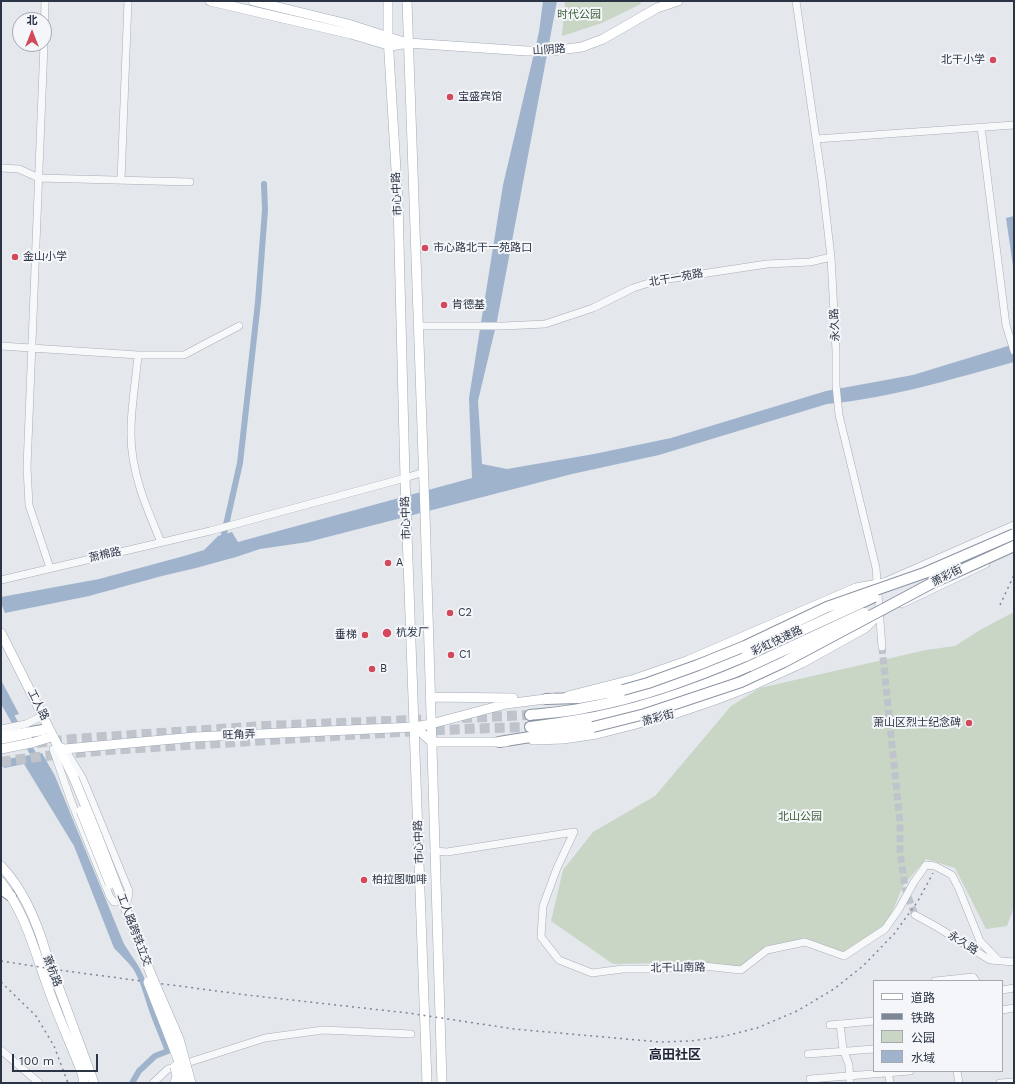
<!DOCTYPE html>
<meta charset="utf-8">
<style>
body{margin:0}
#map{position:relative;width:1015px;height:1084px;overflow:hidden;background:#e4e7ec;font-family:"Work Sans","Noto Sans SC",sans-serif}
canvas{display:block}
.frame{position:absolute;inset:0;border:2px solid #2b3445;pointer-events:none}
.legend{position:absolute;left:873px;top:980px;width:130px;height:92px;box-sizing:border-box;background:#f4f6f9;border:1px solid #a4a8b1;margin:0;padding:5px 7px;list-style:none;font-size:12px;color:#2b3445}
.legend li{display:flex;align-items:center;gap:8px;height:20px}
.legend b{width:20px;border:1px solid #a4a8b1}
.north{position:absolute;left:12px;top:12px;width:40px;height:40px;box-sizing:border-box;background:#f4f6f9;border:1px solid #a4a8b1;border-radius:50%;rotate:0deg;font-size:11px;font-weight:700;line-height:16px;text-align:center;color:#2b3445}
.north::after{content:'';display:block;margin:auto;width:14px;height:18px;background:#d1495b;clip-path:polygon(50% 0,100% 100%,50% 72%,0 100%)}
.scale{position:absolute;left:12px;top:1054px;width:86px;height:18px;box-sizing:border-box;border:2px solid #2b3445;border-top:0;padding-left:5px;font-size:12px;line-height:14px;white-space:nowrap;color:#2b3445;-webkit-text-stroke:3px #f4f6f9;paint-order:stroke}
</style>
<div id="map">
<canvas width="1015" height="1084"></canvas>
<div class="frame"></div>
<ul class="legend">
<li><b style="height:5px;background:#fff"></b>道路</li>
<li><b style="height:5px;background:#7d8696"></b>铁路</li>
<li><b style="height:11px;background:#c9d6c5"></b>公园</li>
<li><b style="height:11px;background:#9fb4cc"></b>水域</li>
</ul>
<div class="north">北</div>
<div class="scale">100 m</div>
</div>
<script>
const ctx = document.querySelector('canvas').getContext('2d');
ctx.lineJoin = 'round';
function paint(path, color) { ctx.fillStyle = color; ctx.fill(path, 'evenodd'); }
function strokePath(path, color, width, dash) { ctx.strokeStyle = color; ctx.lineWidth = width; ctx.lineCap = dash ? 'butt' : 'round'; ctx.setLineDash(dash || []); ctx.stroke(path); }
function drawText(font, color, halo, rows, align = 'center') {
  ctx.font = font + ' "Work Sans","Noto Sans SC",sans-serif'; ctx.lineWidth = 4; ctx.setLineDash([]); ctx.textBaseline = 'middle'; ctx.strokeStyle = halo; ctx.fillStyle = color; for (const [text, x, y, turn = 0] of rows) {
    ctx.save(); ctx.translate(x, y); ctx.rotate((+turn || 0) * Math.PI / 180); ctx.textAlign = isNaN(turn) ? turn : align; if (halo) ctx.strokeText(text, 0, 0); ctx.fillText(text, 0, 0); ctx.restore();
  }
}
paint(new Path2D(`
 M565 1H640L641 4 602 23 562 36Z
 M1014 612V907L1007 926 986 929 955 868 926 859 903 886 885 929 844 956 805 942 767 950 741 970 673 963 613 964 551 921 563 870 593 832 655 796 731 706 760 688 926 650 955 646 980 630Z`), '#c9d6c5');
paint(new Path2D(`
 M543 1H557L497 321 478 401 482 464 507 469 594 454 671 438 826 391 913 375 1011 345 1014 348V362C952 379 891 398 827 404L659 455 572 474 308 542 260 549 236 557 196 568 162 576 89 596 5 613 1 603V597L99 579 184 556 204 550 218 536 232 532 238 542 472 478 469 398 503 185 539 32Z
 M1014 216V273L1006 218Z
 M1 680 19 714 9 717 1 704Z
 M42 753 55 776 124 944 139 967 135 970 114 948 74 846 24 764 4 768 1 760Z`), '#9fb4cc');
strokePath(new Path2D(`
 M224 534 240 463 258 302 265 210 264 184
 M1 697 19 730
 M26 741 37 761
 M132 1083 139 1071 155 1056 168 1051C162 1035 155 1020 150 1004 145 989 142 975 132 962`), '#9fb4cc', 6);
strokePath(new Path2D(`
 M882 647 900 823V852L905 888 915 915`), '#bfc3cb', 7, [7, 3.5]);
strokePath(new Path2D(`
 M462 718 530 715
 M37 743 73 739 265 726 440 719
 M1 762C79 750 158 747 236 742 334 736 432 729 530 727`), '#bfc3cb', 10, [10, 5]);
const minor = new Path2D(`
 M796 1 822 180 831 257 836 351V385L839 415 876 568 882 647
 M44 40 45 1
 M44 44 27 467 29 505 50 568
 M981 127 1006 325 1014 351
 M816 139 1014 125
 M1 168 19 169 39 178 190 182
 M121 180 128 1
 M419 326H504L545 324 593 308 633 288 655 281 767 264 810 262 831 257
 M1 346 138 355H184L239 326
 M138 355C136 380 131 406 131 431 130 470 146 507 161 542
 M1 580 210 531 405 478 424 472
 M882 583 1014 525
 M902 604 986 564
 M1 729 26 724 38 718
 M53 749 71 801 110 897 114 902H122L128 899 129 891 83 779 65 749 62 747
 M434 851 447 852 574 832 557 868 543 906 541 937 559 960 592 973 623 969H660L694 965 741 970 767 950 805 942 844 956 885 929 899 909 914 882 926 865 935 866 952 875 959 889 980 941 998 960
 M915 915 937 927 990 960 1014 962
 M935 981 973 977 976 981
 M1002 990 1014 988
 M1002 1010 1014 1008
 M840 1024 843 1049 849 1065 850 1083
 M830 1025 874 1021
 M1 1050 39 1083
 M808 1054 874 1049
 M888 1071 890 1083
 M957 1071 959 1083
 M810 1079 910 1071
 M153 1083 168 1069 265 1038 323 1030 411 1034
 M1000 1083 1014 1082`);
const major = new Path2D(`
 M210 1 351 34 391 46 408 43 527 51H551L582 47 603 39 657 8 678 1
 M253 1 348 24 407 43
 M388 1V37L398 203 405 478 427 1083
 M407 1 425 513 442 1083
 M1 633 74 778
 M568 696 635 679 687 661 856 588 884 583
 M430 697 513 698
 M415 727 432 742H506
 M533 740 563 739 597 734 671 715 715 700 754 685 802 663 865 628 881 612
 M1 743 27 737
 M31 743 48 738
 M65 749 195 737 415 727 431 724 506 704 553 698
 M1 866C24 890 37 922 46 953L94 1083
 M1 882C25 913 33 946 46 982 56 1012 70 1042 82 1073L84 1083`);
const highway = new Path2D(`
 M546 699 579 698 623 690
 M530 715C548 713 566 712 584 708 641 698 694 678 746 656
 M530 727C546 725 562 723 578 720 638 710 695 690 750 666
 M1 737 43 730
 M499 742 593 727
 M1 889 11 896`);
strokePath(minor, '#a9aeb7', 8);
strokePath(major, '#a3abb8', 10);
strokePath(highway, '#8b94a3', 12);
strokePath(minor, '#f7f8fa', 7);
strokePath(major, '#fff', 9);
strokePath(highway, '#fff', 10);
strokePath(new Path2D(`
 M1000 605 1014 575
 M1 961 66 971 247 995 408 1013 514 1029 660 1042 691 1041 725 1036 757 1028 797 1011 834 989 863 966 894 934 918 901 933 873
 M1 982 36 1016 54 1046 68 1083`), '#7d8696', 1.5, [2, 4]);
const majorBridge = new Path2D(`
 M1 749 31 743
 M74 778 96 832 150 972 179 1039 191 1083
 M81 811 110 884
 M148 982 178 1059 184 1083
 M175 1067 177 1076 175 1083`);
const highwayBridge = new Path2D(`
 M924 573 1014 534
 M928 585 1014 546
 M746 656 874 597
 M750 666 864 613
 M623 690 648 683 698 665 745 646 827 607 930 571
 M593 727 645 714 741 682 784 662 934 582`);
strokePath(majorBridge, '#a3abb8', 10, []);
strokePath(highwayBridge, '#8b94a3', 12, []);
strokePath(majorBridge, '#fff', 9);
strokePath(highwayBridge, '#fff', 10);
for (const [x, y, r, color] of [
 [993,60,4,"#d1495b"],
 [450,97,4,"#d1495b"],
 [425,248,4,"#d1495b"],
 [15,257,4,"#d1495b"],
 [444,305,4,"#d1495b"],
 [388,563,4,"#d1495b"],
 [450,613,4,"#d1495b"],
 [387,633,5,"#d1495b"],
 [365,635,4,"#d1495b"],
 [451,655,4,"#d1495b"],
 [372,669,4,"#d1495b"],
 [969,723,4,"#d1495b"],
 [364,880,4,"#d1495b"]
]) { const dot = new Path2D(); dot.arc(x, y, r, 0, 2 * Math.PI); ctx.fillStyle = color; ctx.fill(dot); strokePath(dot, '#f4f6f9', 1.5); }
drawText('11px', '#3f6138', '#f4f6f9', [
 ["时代公园",579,15],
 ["北山公园",800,817]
]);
drawText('11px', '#2b3445', '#f4f6f9', [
 ["山阴路",549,50,-4],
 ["市心中路",397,194,-93],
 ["北干一苑路",676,278,-10],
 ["永久路",835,325,-93],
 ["市心中路",406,518,-92],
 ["萧棉路",105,555,-13],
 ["萧彩街",947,576,-27],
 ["彩虹快速路",777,641,-25],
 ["工人路",38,705,63],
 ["萧彩街",658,718,-15],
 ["旺角弄",239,735,-3],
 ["市心中路",419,842,-92],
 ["工人路跨铁立交",134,930,69],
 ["永久路",963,943,32],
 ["北干山南路",678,968,-1],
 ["萧杭路",52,971,69]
]);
drawText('11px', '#2b3445', '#f4f6f9', [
 ["北干小学",985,60,"right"],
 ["宝盛宾馆",458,97],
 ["市心路北干一苑路口",433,248],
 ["金山小学",23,257],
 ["肯德基",452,305],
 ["A",396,563],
 ["C2",458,613],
 ["杭发厂",396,633],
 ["垂梯",357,635,"right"],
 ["C1",459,655],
 ["B",380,669],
 ["萧山区烈士纪念碑",961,723,"right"],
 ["柏拉图咖啡",372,880]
], 'left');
drawText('bold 13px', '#1d2536', '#f4f6f9', [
 ["高田社区",675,1055]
]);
</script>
